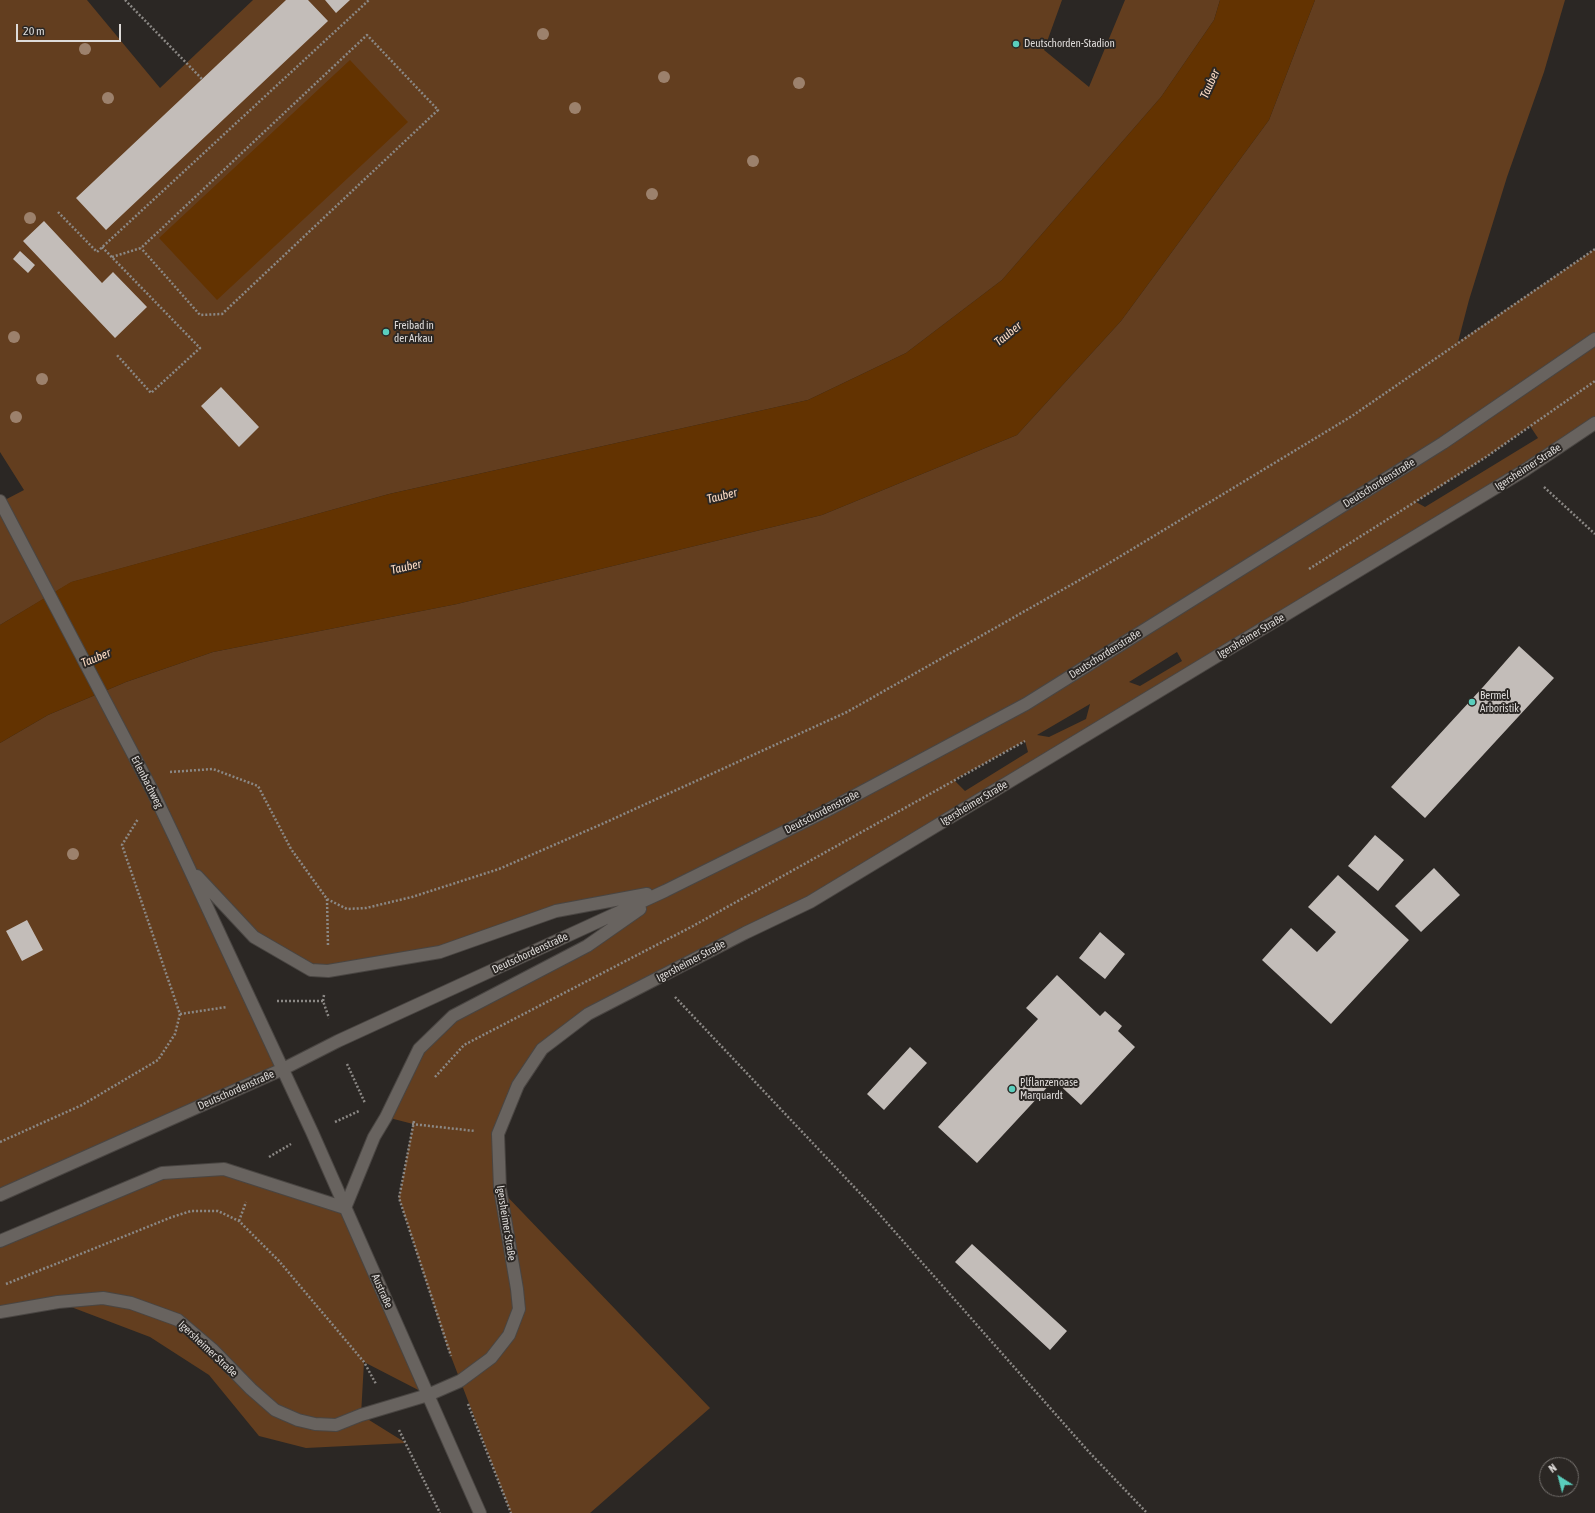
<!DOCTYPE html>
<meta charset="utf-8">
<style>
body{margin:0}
#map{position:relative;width:1595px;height:1513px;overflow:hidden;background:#2b2724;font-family:"Asap Condensed",sans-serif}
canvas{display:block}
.north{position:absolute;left:1539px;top:1457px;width:40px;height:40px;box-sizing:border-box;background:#2b2724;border:1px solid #736f6c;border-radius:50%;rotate:324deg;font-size:11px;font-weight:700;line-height:16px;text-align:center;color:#dedbd9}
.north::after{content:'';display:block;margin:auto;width:14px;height:18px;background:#5acebd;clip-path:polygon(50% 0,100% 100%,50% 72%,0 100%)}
.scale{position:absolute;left:16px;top:24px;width:105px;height:18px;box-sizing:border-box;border:2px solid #dedbd9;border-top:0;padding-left:5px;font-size:12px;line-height:14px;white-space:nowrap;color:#dedbd9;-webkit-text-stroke:3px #2b2724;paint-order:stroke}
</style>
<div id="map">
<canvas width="1595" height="1513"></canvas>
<div class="north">N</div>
<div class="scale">20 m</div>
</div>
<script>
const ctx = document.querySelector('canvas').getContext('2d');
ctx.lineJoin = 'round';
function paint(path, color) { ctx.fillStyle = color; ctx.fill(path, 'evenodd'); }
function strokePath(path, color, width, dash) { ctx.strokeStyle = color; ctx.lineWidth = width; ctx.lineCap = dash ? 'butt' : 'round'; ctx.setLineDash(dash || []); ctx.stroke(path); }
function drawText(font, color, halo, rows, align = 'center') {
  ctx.font = font + ' "Asap Condensed",sans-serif'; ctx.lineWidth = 4; ctx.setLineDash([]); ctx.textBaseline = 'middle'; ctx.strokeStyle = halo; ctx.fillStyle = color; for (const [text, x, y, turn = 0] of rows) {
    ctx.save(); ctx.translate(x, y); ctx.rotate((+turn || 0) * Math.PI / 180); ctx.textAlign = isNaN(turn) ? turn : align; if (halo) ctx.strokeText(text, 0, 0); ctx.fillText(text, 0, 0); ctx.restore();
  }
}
paint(new Path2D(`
 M0 0H87L160 88 253 0H1062L1044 50 1089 87 1125 0H1220L1214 20 1161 97 1002 280 906 353 808 400 389 494 72 582 0 625V501L1 502 24 490 0 452Z
 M1315 0H1565L1544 72 1507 177 1469 300 1458 342 1595 249V423L810 902 588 1014 542 1049 498 1134 500 1189 710 1408 590 1513H511L447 1346 399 1198 413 1124 386 1117 419 1049 453 1016 587 946 664 892 556 911 440 952 311 970 254 937 190 869 283 1069 0 1195V743L48 715 126 682 213 652 457 604 822 515 1017 435 1121 321 1269 120ZM1530 426 1538 438 1425 507 1416 502 1486 457ZM1177 652 1182 661 1140 686 1129 682ZM1090 704 1086 719 1049 737 1037 735ZM1025 741 1028 752 965 791 954 780Z
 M224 1169 345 1208 428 1395 364 1362 361 1415 406 1443 306 1448 259 1436 209 1375 150 1337 58 1302 0 1312V1241L162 1173Z`), '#633e1f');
paint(new Path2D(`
 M1220 0H1315L1269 120 1121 321 1017 435 822 515 457 604 213 652 126 682 48 715 0 743V625L71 582 389 494 808 400 906 353 1002 280 1161 97 1214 20Z
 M350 60 408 122 217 300 159 238Z`), '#633301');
paint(new Path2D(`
 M286 0H308L328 21 106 230 76 198Z
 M325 0H350L336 13Z
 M44 221 102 283 113 272 147 307 115 338 23 241Z
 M20 251 35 265 28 273 13 259Z
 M221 387 259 427 239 447 201 406Z
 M1519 646 1554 678 1425 818 1391 787 1483 687Z
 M1375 835 1404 860 1378 891 1348 866Z
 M1434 868 1460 895 1421 932 1395 906Z
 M1338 875 1409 940 1331 1024 1262 960 1291 928 1317 952 1336 932 1308 907Z
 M27 920 43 950 22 961 6 931Z
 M1100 932 1125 954 1105 979 1079 958Z
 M1057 975 1100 1016 1105 1011 1122 1026 1118 1031 1135 1047 1081 1105 1054 1080 977 1163 938 1127 1038 1019 1026 1008Z
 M910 1047 927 1063 884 1110 867 1094Z
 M972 1244 1067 1331 1050 1350 955 1262Z`), '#c3bdb9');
const minor = new Path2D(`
 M0 501 153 792 174 836 312 1132 480 1513
 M197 876 254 937 311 970 328 971 440 952 556 911 647 894
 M0 1195 283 1069 338 1041 665 891 826 811 1026 704 1443 443 1595 339
 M345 1208 374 1137 386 1117 419 1049 453 1016 587 946 640 909
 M0 1241 162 1173 224 1169 345 1208
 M0 1312 58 1302 103 1298 131 1303 178 1320 212 1349 251 1389 275 1410 298 1420 315 1424 336 1425 361 1415 428 1395 460 1381 491 1358 509 1335 519 1309 517 1289 500 1189 498 1134 518 1085 542 1049 588 1014 745 933 810 902 1525 470 1595 423`);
strokePath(minor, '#494542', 14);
strokePath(new Path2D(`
 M125 0 202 79
 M58 212 97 252 369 0
 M102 247 200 348 151 393 116 354
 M112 257 141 248 367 35 438 110 222 314 200 315 141 248
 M1544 487 1595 534
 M1309 569 1486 457 1595 381
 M170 772 213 769 258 786 291 849 327 899 347 909 366 908 412 897 499 869 602 824 847 712 1106 565 1352 416 1595 249
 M327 899 328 946
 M324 995 323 1001 329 1018
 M675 997 873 1207 1089 1452 1147 1513
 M277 1001H323
 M180 1014 227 1007
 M347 1064 365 1103
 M435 1077 464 1045 693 926 1025 741
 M414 1121 399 1198 451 1356
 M335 1122 359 1111
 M412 1124 475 1131
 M0 1142 82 1105 158 1060 175 1034 180 1014 122 845 138 819
 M269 1157 291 1144
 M239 1221 246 1202
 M6 1284 172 1217 191 1211H218L239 1221 279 1261 364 1362 376 1384
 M468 1404 511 1513
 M399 1430 440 1513`), '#8b8885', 2.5, [2, 2]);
strokePath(minor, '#68635f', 12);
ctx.fillStyle = '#9c816c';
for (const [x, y] of [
 [543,34],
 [85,49],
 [664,77],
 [799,83],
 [108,98],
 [575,108],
 [753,161],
 [652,194],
 [30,218],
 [14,337],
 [42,379],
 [16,417],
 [73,854]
]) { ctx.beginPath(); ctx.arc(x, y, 6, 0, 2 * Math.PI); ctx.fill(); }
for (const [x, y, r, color] of [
 [1016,44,4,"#5acebd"],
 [386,332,4,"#5acebd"],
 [1472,702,4,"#5acebd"],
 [1012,1089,4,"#5acebd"]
]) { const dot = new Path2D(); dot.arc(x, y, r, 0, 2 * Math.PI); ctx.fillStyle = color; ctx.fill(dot); strokePath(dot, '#2b2724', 1.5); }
drawText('11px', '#dedbd9', '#2b2724', [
 ["Deutschorden-Stadion",1024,44],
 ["Freibad in",394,326],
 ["der Arkau",394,339],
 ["Bermel",1480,696],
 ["Arboristik",1480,709],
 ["Plflanzenoase",1020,1083],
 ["Marquardt",1020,1096]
], 'left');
drawText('11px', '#dedbd9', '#2b2724', [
 ["Igersheimer Straße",1528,467,-33],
 ["Deutschordenstraße",1379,483,-32],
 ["Igersheimer Straße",1251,636,-31],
 ["Deutschordenstraße",1105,654,-32],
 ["Erlenbachweg",147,782,63],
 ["Igersheimer Straße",974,803,-31],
 ["Deutschordenstraße",822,812,-27],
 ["Deutschordenstraße",530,953,-25],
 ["Igersheimer Straße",691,961,-28],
 ["Deutschordenstraße",236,1090,-24],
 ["Igersheimer Straße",506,1223,81],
 ["Austraße",382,1291,66],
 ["Igersheimer Straße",208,1349,43]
]);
drawText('italic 12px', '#fdddc6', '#2b2724', [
 ["Tauber",1210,84,-66],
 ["Tauber",1008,334,-39],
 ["Tauber",722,496,-14],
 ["Tauber",406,567,-12],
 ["Tauber",96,658,-22]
]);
</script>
